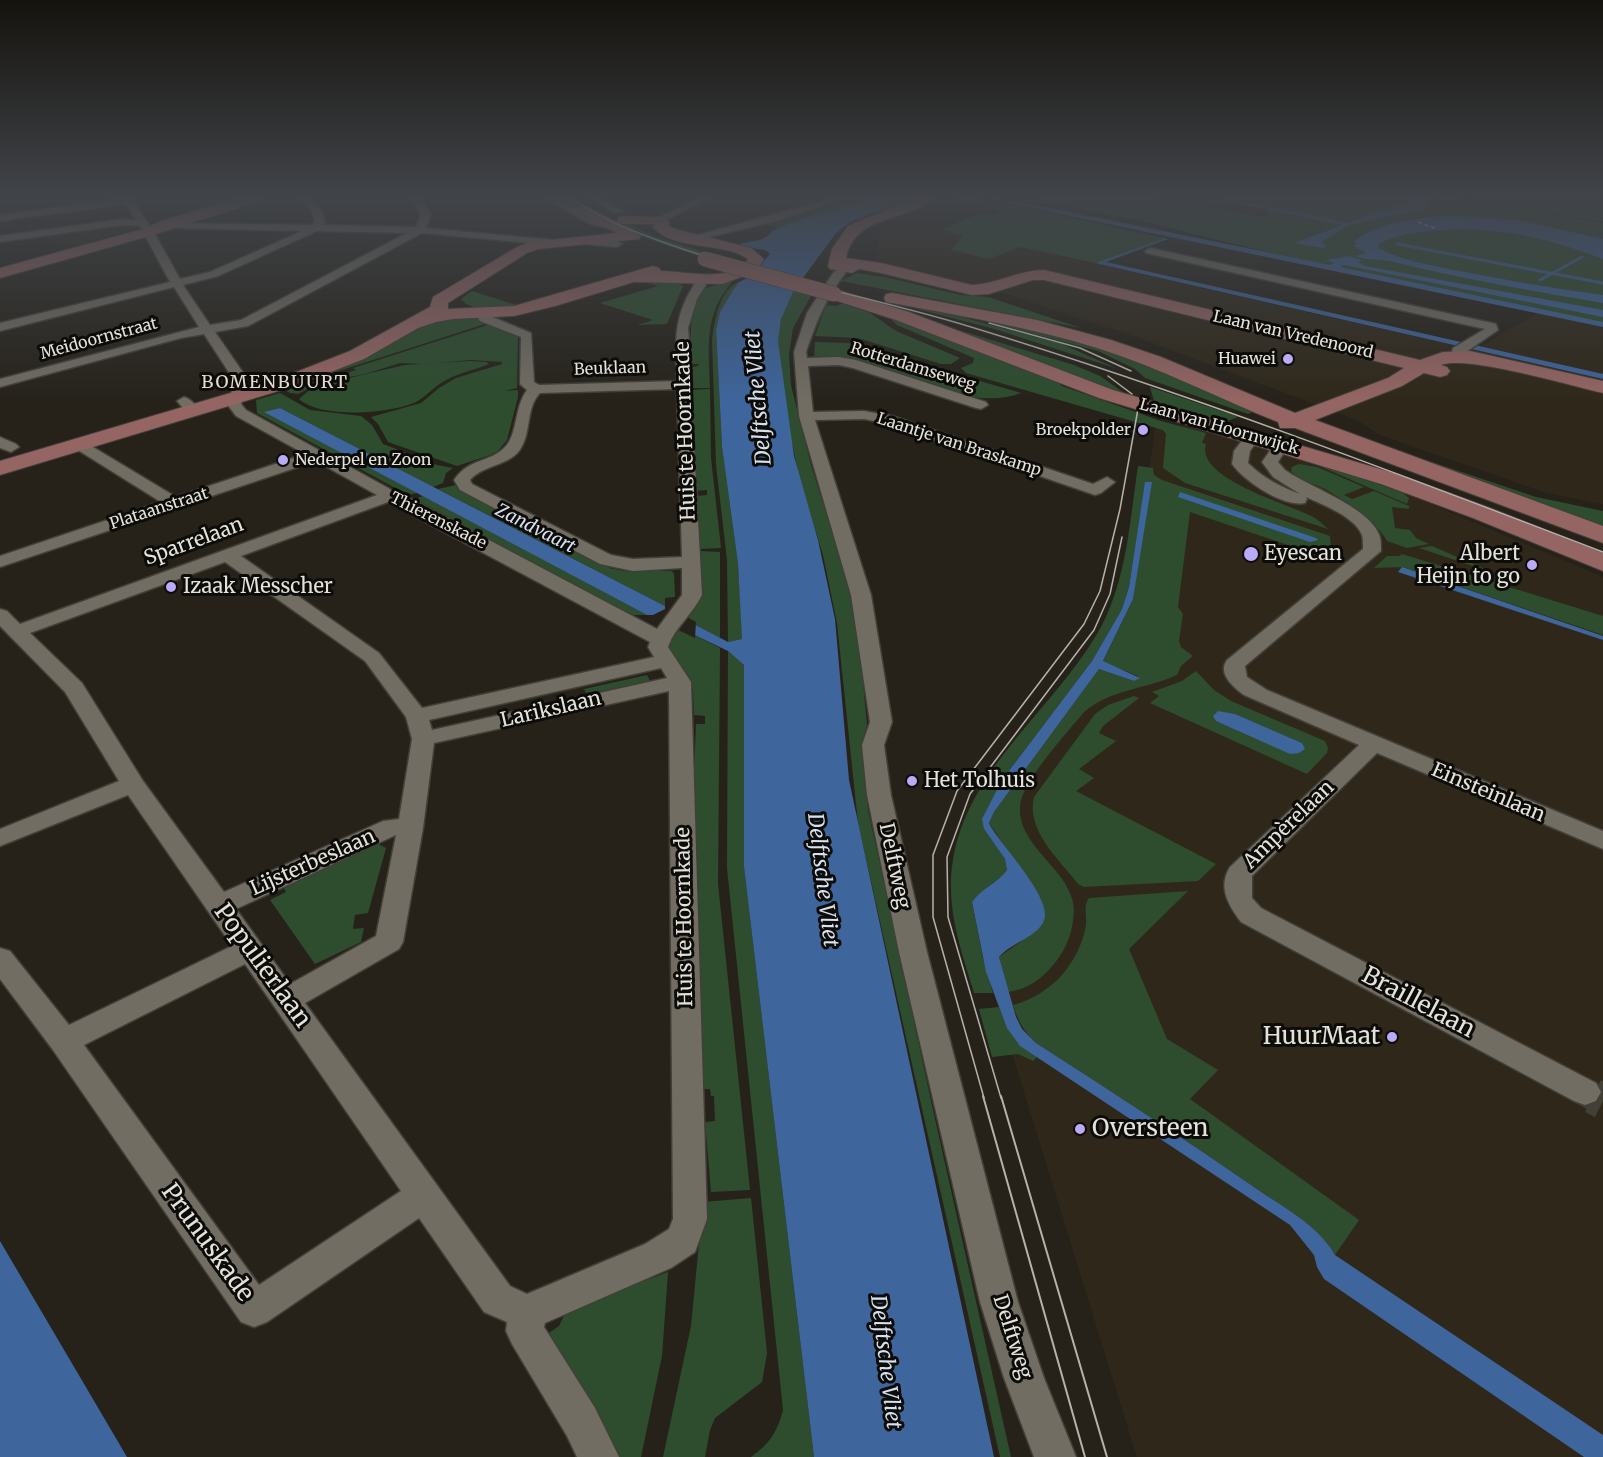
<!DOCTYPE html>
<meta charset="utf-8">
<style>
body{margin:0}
canvas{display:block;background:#26221a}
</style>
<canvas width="1603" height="1457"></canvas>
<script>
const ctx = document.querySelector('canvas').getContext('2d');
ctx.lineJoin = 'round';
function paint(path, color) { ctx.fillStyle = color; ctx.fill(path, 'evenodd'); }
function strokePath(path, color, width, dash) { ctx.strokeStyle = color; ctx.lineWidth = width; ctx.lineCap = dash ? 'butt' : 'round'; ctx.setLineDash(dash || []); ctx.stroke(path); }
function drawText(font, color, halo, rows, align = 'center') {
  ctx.font = font + ' Merriweather,serif'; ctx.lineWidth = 6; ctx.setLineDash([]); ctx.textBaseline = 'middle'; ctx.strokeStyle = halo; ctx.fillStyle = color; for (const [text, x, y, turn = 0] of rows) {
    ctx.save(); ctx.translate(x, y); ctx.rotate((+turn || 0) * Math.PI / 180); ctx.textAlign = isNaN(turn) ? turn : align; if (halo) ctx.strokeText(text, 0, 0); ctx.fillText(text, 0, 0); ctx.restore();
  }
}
paint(new Path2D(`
 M126 223 132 224 135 228 73 246 54 243 46 235Z
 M897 226 942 230 964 236 951 250 989 259 1020 247 1336 319 1476 349 1540 312 1603 325V504L1547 493 1380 435 1357 420 1137 337 1002 293 876 262 880 232Z
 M1156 422 1214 431 1352 471 1603 577V1457H1137L983 959 996 820 1131 601Z`), '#2f281a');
paint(new Path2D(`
 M852 198H866L779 228 763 224Z
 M947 198H977L1165 238 1095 263 1020 247 989 259 951 250 963 236 942 230 978 214 993 215 1000 210Z
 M1031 198H1155L1265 217 1268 216 1266 208 1213 198H1399C1416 203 1436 196 1455 198 1504 204 1554 215 1603 223V323C1453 292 1303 263 1155 224 1114 214 1072 209 1031 198Z
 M1462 198 1603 199V222Z
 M618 219 656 237 717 256 707 259 628 232 630 229 611 220Z
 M856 273 884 277 961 295 988 297 1081 328 841 281Z
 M729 281 732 282C703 315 709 348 710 388H692V367L698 366 699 364H691C691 347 688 301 703 290 708 286 722 284 729 281Z
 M645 282H677L683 286 667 324 637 325 653 320 600 303 658 286Z
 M739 282 720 312 716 328 722 447 738 564 743 639 728 642 727 560 716 465 712 339C714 321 720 289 739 282Z
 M794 290 812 294 793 328 789 354 791 385 811 465 847 580 859 639 867 725 862 744 868 810 935 1119 1011 1457H1000L858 823 837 623 823 555 799 477 791 438 777 337 783 313Z
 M472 291 516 305C501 309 471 313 461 299Z
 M886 301 939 311 1062 344 1118 369 991 328Z
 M843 303 870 313 896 331 960 358 951 364H941L858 338 815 336 826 305 836 306Z
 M936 308 1092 343 1257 410 1248 414 1145 378 1135 369 1098 351Z
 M896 311 1074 365 1100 376 1124 393 1019 358Z
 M887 315 1057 382 1062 386 1161 421 1206 433 1202 443 1206 444C1195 478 1288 504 1309 515 1317 518 1322 524 1328 529L1185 483 1163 468 1166 434 1163 430 966 373 961 368 973 363 974 358 897 325Z
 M476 317 488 323 314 379 313 376 431 318Z
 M488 325 512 333 518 338 517 388 504 391 518 390V397L507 440 498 451 490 455 457 466 388 442 378 424 371 417 421 403 439 388 456 378 502 364V362L470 360 426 364 400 363 365 374 318 383 298 394 290 393 285 390 343 372 347 373 356 370 353 368Z
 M815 342 849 343 1021 393C971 412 910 374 860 363 845 360 829 361 814 360Z
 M470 361 486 362 489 364C472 371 453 374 438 385 430 391 424 398 416 402 390 414 321 419 299 399L311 389 323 384 405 365Z
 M1150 387 1233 415 1238 417 1225 422 1154 401Z
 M710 389 711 458 721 548 699 549 696 496 707 495V490L696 491 692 390Z
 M280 393 310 410 361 416 372 425 383 444 437 465 453 468 446 473 443 483 433 487 280 408 265 412 417 493 408 495 257 413 256 400Z
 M1429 461 1536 497 1603 511V529Z
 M1299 464 1317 467 1364 487 1344 495 1352 499 1374 491 1409 506V509L1392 507 1395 528 1410 530 1416 538 1429 544 1407 548 1387 541C1374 518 1347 502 1325 489 1313 483 1300 481 1291 471L1292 467Z
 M1322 464 1403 493 1409 498 1407 504 1319 466Z
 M1138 466 1153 468 1154 475 1162 480 1330 536 1331 550 1315 562 1300 560 1295 549 1288 545 1190 512 1178 607 1183 614 1179 641 1181 647 1193 656 1181 666 1177 675C1146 689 1111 689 1084 712 1067 733 1022 781 1020 806 1017 843 1061 865 1071 896 1075 905 1074 917 1072 927 1069 941 1063 953 1054 964 1041 979 1029 989 1008 992L999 957 1036 931 1041 899 989 823 994 812 1099 669 1134 681 1138 676 1103 662 1133 599 1145 486 1129 587 1122 609 1092 661 1002 780 984 829 1005 859 1007 870C998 883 981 888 972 902L983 959 993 993H974C964 959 951 924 951 887 951 777 1054 714 1102 625 1127 577 1130 519 1138 466Z
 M456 485 613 565 609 568 625 571H672L674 574 675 597 665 598V606L438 489Z
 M423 496 647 615H629L415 499Z
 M1432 546 1494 573 1419 548Z
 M700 551 720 552V638L686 620C704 602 701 575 700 551Z
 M1402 554 1603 616V635L1402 567 1374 568 1387 556H1399Z
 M679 627 720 648 718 884 750 1190 711 1192 705 1122 715 1121 714 1096H711L710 1089H703L693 803 696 724H705V716L694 715 693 689 668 649 667 643Z
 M728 651 744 665V867L814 1457H751C769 1444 777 1433 783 1410L727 868Z
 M1196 671 1214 690 1231 701 1325 741 1328 748 1327 753 1307 774 1150 703 1159 696 1152 692 1182 681ZM1234 714 1302 743 1216 721Z
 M647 675 650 681 587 695 584 689Z
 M1134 696 1139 698 1103 726 1099 733 1116 741 1079 769 1094 778 1076 791 1216 864 1198 881 1084 887 1078 884C1059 859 1026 831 1034 797L1095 714 1108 705Z
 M378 844 386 848 368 913 355 915 353 929 364 928 361 942 315 964 270 900 286 892 284 888Z
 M1188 891 1129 949 1167 1039 1218 1070 1190 1099 1359 1220 1335 1255C1318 1224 1279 1205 1251 1185 1180 1136 1108 1089 1036 1043 1024 1031 1018 1021 1013 1005 1051 995 1079 964 1086 925 1087 916 1083 905 1089 898Z
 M999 1007C1008 1031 1014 1042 1037 1057L1033 1061 1018 1054 992 1057 979 1009Z
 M751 1198 767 1353 762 1382 715 1418 710 1430 705 1457H663L691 1326 703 1202Z
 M668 1272 662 1356 641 1457H617L543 1337 559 1326 567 1309Z`), '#2d4d2e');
paint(new Path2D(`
 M866 198H913L850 222 836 233 794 290 781 319 778 341 794 456 818 540 835 619 849 780 994 1457H814L744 867V665L728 651 653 615H647L264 412 280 408 665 606V609L728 642 742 639 738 564 722 447 716 329 720 312 732 292 739 282 750 277 770 254 765 250 732 245 760 240 768 236 772 231 788 224Z
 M983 198H997L1051 208 1330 265 1334 263 1326 260 1349 256 1363 261 1357 262 1365 266 1603 310V317L1344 265 1340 267 1603 322V327Z
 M1399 198H1432L1429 202 1431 207 1349 225 1321 242 1326 246 1324 248 1294 243 1406 202Z
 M1458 216 1522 221 1603 239V259C1544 236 1485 223 1422 232 1407 234 1391 236 1378 245L1379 248C1400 260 1426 264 1449 269 1500 279 1551 288 1603 295V303C1533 291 1463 279 1394 262 1380 259 1368 261 1354 256L1366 253 1352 245H1356L1355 241C1377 221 1430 216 1458 216Z
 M1165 238 1168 239 1106 262 1603 374V379L1095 263Z
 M1145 482H1152L1133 599 1103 661 1140 678 1134 681 1099 669 994 812 989 823C998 843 1057 901 1043 923 1033 939 1011 943 999 957L1016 1017 1022 1029 1036 1043C1108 1089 1180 1136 1251 1185 1279 1205 1318 1224 1335 1255L1603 1435V1457H1584L1324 1279 1317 1267 1314 1255 1290 1225 1020 1046 1007 1028 986 972 972 902C981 888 998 883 1007 870L1005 859 984 829 982 819 1002 780 1092 661 1122 609 1129 587Z
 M1180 492 1316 538 1318 540 1310 542 1178 497Z
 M1402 567 1603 636V640L1398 572Z
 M1218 711 1235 714 1302 743 1305 749 1299 753 1290 754 1216 721 1213 716Z
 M0 1241 127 1457H0Z`), '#3e659c');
paint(new Path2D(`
 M665 602 668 607 696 622 695 638 653 618 640 615H653L665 609Z`), '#26221a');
strokePath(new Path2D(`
 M1220 198 1346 224
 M1397 244 1603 283
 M1540 280 1582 257`), '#3e659c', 3);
strokePath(new Path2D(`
 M1418 222 1434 228`), '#d6e1f2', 1.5, [4, 3]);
strokePath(new Path2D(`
 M1585 1092 1596 1098`), '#423f37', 28, [28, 14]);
strokePath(new Path2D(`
 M1593 1096 1603 1101`), '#423f37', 36, [36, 18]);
const street = new Path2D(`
 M122 198H131L152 229 180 279 210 272 302 231 172 228 169 227V223L312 225 315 222 312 211 300 198H309L321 210 325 222 322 225 416 227 421 215 410 198H420L431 215 426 228 555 240V244L551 245 422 233 248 326 215 332 244 374 248 385 241 404 246 410 390 489 393 493 406 496 657 629 682 595V568L633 571 600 564 460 490 454 480C470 457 490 463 505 447 518 434 514 407 527 390L520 384 521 337 480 321 478 318 481 310H489L490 316 531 333 534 382 539 385 677 381C676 343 672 319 694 285L691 279 693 277H701L706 285 697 299 688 328 693 385 691 388 702 595C693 614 675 627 668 647L691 682 707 1219 695 1252 671 1268 545 1323 544 1327 595 1408 619 1457H577L567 1436 512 1344 506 1331 507 1322 484 1312 419 1218 267 1322 254 1327 241 1322 53 1050 0 979V948L10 951 69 1025 232 946 128 795 0 846V829L119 781 65 692 0 626V609L7 611 20 624 377 495 316 461 0 567V556L161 502 73 447 70 444 73 441H83L176 497 305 454 236 416 227 404 234 385 230 374 204 334 181 338 0 387V379L199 327 174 287 0 331V323L170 282 140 226 123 225 0 242V236L123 219 136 220 125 204 0 221V215ZM317 231 407 233 241 320 210 325 183 285 218 276ZM677 389 682 557 633 559 611 555 472 484 470 480C483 465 507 466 519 451 532 434 525 409 540 393ZM388 502 650 642 648 647 654 657 422 708 379 653 241 556ZM225 562 365 661 406 717 412 739 399 819 383 821 224 892 143 781 82 683 30 633ZM661 668 667 678 432 730 429 720ZM669 691 673 1219 669 1229 645 1244 527 1294 510 1286 305 1003 399 949 403 942 423 828 434 743ZM396 835 376 936 290 984 236 909ZM245 964 401 1191 259 1285 84 1045Z
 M544 198H555L596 220 615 226 610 229 590 224Z
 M589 198H600L623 211 615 213Z
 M698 198H710L662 222 654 220Z
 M834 198H848L777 221 688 242 683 239Z
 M574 238 617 241 622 244 617 247 570 243 569 241Z
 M1150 248 1492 323 1496 324 1498 330 1466 352 1470 356 1463 360 1458 359 1452 351 1453 348 1485 329 1146 253 1145 251Z
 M845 264 850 267C827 296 818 317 806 352L807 358 839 357 856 360 986 402 988 405 981 409 976 408 853 368 839 365 808 366 813 412 864 411 892 416 1093 484 1107 477 1115 482 1101 493 1095 495 889 424 864 419 815 420 871 595 892 722 884 745 891 795 927 952 1018 1302 1044 1378 1076 1457H1034L1004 1378 980 1302 899 952 867 795 862 745 870 722 851 595 799 416 794 352 807 313 833 273Z
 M184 397C191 399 196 405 200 411L198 414H188L177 401Z
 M1252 432 1260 437 1250 451 1248 463C1263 478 1281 487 1300 494L1273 477 1262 462 1276 442H1286L1289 445 1278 462 1285 470C1309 487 1372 508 1380 537 1381 541 1381 547 1381 551L1245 666 1247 677 1267 690 1603 831V849L1377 753 1252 876V898L1261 908 1596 1083 1601 1092 1596 1101 1585 1105 1574 1101 1241 922C1229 906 1217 887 1230 867L1359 745 1244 695C1233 687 1217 673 1227 660L1363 549C1363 545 1363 539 1362 535 1354 516 1323 505 1306 497L1307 499 1305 503C1284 508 1244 481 1232 464L1234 451 1247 434Z
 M0 437 16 444 19 447 11 452 0 448Z`);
const secondary = new Path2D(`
 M240 198H261L260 201 153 235 0 278V268L143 229 164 220Z
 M553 198H570L617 222 618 217 623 216 664 217 670 223 668 226 679 230 751 248 764 259 755 272 722 284 634 282 555 306 514 316 453 319 436 322 418 328 364 359 295 386 0 475V461L281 378 350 351 430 307 433 297 517 247 530 242 617 233ZM621 224H655L653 227C675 252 723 241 748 259 730 284 687 271 661 271L659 268 653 266 514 306 448 309V303L527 253 538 249 639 239 641 236Z
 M915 198H933C908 223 855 213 846 258L881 263 972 285C997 284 1019 270 1044 270L1420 360 1443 352 1470 351 1603 381V393C1571 386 1467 355 1441 365L1447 367 1450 371 1447 375 1440 377 1424 373 1402 386 1315 420 1603 526V543L1295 428H1280L1278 422C1217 398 1159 367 1097 348 1030 327 961 316 892 303L886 302 884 298 886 294 892 293 1037 320 1111 340 1161 357 1295 413 1388 378 1404 368 1044 280H1033L989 294 972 295 881 273 859 269 852 273 830 269 828 266 832 249 848 226Z
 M834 289 909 312 1113 390 1397 474 1490 508 1603 553V571L1473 518 1381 484 1099 398 896 320 828 298 826 294Z`);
strokePath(street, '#423f39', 3);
strokePath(secondary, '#423f39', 2);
paint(street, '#726d63');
paint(secondary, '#946563');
strokePath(new Path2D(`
 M569 198C585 207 601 217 617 224 730 273 854 291 971 327 1185 392 1394 472 1603 552
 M989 323 1080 348 1131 371
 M1108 376 1132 394
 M984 1098 933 917V855L957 791 1084 624 1100 591 1120 509 1138 409
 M1001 1098 948 917 947 857 970 794 1094 630 1110 594 1122 537`), '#b4b2ab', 1.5);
strokePath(new Path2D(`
 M983 1096 1085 1457
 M1001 1096 1107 1457`), '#b4b2ab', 2);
const secondaryBridge = new Path2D(`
 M705 259 834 294`);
strokePath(secondaryBridge, '#423f39', 16, []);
strokePath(secondaryBridge, '#946563', 15);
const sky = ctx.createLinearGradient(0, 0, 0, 402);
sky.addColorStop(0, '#15130e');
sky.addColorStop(0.49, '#414449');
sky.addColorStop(1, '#41444900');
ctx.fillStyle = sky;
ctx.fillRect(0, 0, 1603, 402);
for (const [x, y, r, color] of [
 [1288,359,6,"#b9abf7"],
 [1143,430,6,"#b9abf7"],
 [283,460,6,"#b9abf7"],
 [1251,554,8,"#b9abf7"],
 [1532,565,6,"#b9abf7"],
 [171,587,6,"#b9abf7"],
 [912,781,6,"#b9abf7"],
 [1392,1037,6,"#b9abf7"],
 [1080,1129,6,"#b9abf7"]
]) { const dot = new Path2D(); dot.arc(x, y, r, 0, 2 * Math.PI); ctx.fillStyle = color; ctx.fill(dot); strokePath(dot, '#0d0c08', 2); }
drawText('16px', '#e4e2dc', '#0d0c08', [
 ["Laan van Vredenoord",1293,335,13],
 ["Meidoornstraat",99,339,-15],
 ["Rotterdamseweg",913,367,17],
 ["Beuklaan",610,369,-2],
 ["Laan van Hoornwijck",1219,427,16],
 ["Laantje van Braskamp",959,445,18],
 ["Plataanstraat",159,509,-18],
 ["Thierenskade",438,521,27]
]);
drawText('16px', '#e4e2dc', '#0d0c08', [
 ["Huawei",1276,359],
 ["Broekpolder",1131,430],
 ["Nederpel en Zoon",295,460,"left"]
], 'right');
ctx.letterSpacing = '1.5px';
drawText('18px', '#e1dcd1', '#0d0c08', [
 ["BOMENBUURT",275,383]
]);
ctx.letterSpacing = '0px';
drawText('italic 18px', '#d6e1f2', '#0d0c08', [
 ["Zandvaart",535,529,27]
]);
drawText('20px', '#e4e2dc', '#0d0c08', [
 ["Huis te Hoornkade",686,431,-92],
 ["Sparrelaan",194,542,-20],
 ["Larikslaan",551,710,-13],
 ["Einsteinlaan",1488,793,23],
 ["Ampèrelaan",1289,825,-44],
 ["Lijsterbeslaan",313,863,-24],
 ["Delftweg",894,866,78],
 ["Huis te Hoornkade",685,917,-91],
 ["Delftweg",1012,1337,72]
]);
drawText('20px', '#e4e2dc', '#0d0c08', [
 ["Eyescan",1264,554],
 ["Albert",1520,554,"right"],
 ["Heijn to go",1520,577,"right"],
 ["Izaak Messcher",183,587],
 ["Het Tolhuis",924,781]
], 'left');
drawText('italic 21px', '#d6e1f2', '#0d0c08', [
 ["Delftsche Vliet",759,398,-95],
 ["Delftsche Vliet",822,880,83],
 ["Delftsche Vliet",885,1362,83]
]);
drawText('24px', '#e4e2dc', '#0d0c08', [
 ["Populierlaan",262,966,54],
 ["Braillelaan",1418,1003,28],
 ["Prunuskade",207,1243,54]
]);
drawText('24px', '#e4e2dc', '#0d0c08', [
 ["HuurMaat",1380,1037],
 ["Oversteen",1092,1129,"left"]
], 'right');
</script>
